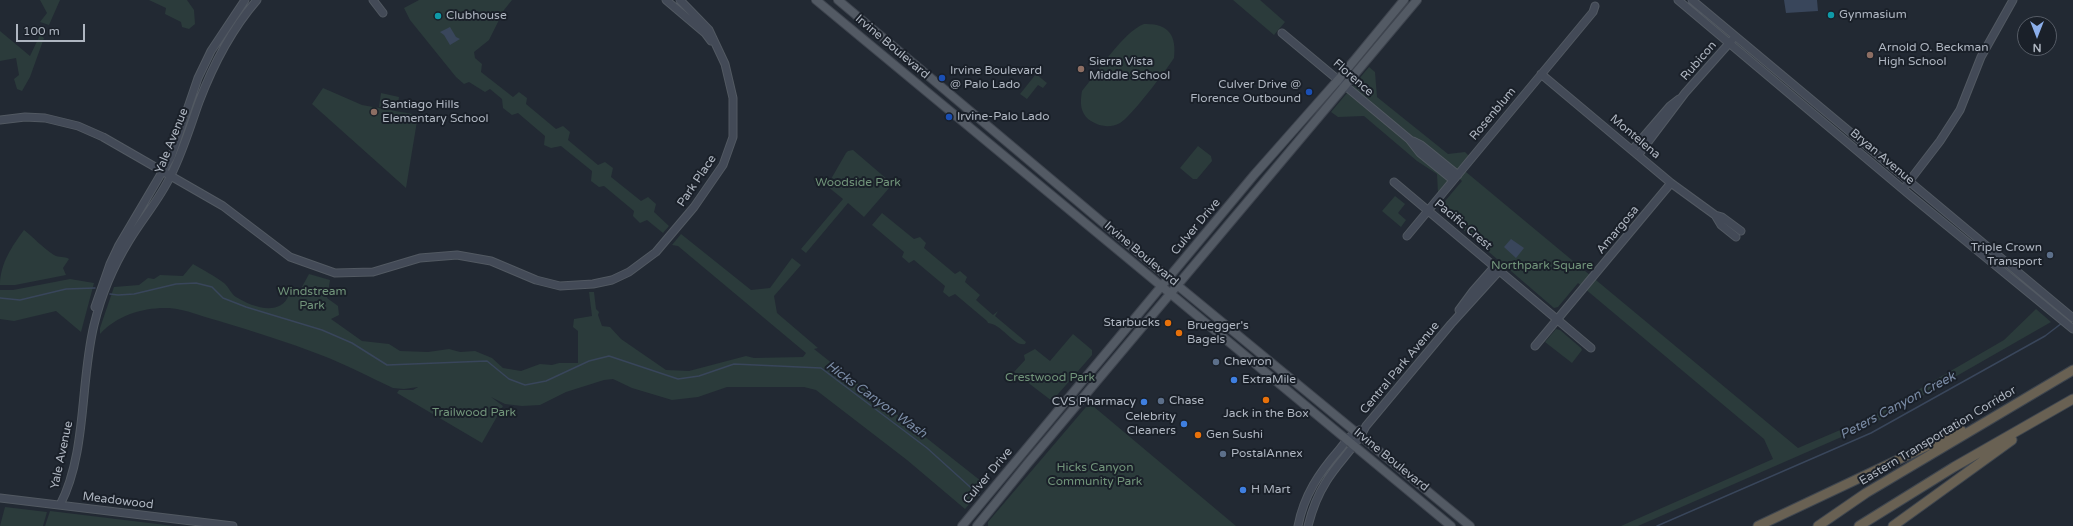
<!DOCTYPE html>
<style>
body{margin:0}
#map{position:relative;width:2073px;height:526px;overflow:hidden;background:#222933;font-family:"Varela Round",sans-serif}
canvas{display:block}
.north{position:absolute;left:2017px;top:16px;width:40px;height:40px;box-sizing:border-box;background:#1a2029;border:1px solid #565c66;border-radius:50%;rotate:180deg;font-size:11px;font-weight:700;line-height:16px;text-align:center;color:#afb6c1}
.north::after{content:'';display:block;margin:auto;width:14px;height:18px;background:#8baeea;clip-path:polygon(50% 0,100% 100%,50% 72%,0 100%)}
.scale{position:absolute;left:16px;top:24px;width:69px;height:18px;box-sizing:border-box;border:2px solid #afb6c1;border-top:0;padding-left:5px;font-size:12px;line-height:14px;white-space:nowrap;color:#afb6c1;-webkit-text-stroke:3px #1a2029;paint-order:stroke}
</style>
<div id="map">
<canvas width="2073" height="526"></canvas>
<div class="north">N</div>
<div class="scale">100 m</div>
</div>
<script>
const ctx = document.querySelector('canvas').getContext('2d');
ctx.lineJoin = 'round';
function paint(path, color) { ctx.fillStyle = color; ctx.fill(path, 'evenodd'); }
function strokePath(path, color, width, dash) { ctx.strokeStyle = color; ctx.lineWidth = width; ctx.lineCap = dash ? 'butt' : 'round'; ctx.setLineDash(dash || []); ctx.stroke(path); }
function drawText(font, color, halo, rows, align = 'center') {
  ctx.font = font + ' "Varela Round",sans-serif'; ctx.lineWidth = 4; ctx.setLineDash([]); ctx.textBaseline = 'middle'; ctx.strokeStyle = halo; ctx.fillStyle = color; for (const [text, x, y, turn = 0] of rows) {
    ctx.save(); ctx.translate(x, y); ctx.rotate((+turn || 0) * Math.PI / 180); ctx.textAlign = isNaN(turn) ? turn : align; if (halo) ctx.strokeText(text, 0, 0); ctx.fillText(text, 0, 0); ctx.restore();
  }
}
paint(new Path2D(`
 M40 0H60L49 25 40 22 47 13Z
 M149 0H187L194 10 195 24 189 29 182 27 181 22 165 14 166 8Z
 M419 0H512L504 10 489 40 474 52 475 58 482 64 481 72 513 97 519 92 527 98 526 104 556 129 563 126 570 132 568 140 598 165 605 162 613 168 611 177 641 201 648 197 656 204 654 212 669 226 663 233 647 220 640 223 633 216 634 211 604 186 599 187 591 181 592 171 561 146 551 148 544 145 545 136 518 113 512 115 503 108 502 99 490 89 485 92 469 82 464 84 456 77 410 20 404 8Z
 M1233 0H1260L1285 22 1274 35Z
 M1144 24C1168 23 1177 35 1174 58 1167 69 1130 118 1120 123 1110 128 1101 127 1091 121 1080 114 1080 103 1082 91 1097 73 1123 32 1144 24Z
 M0 31 30 56 40 35 44 38 30 77 22 91 17 89 14 79 19 75 16 58 0 61Z
 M1369 67 1375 72 1377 97 1448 154 1465 152 1469 156 1460 167 1798 448 1873 416 2004 340 2036 309 2051 322 1878 421 1638 526H1621L1773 459 1764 439 1578 283 1558 307 1554 308 1440 210V207L1462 181 1454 174 1438 193 1437 174 1417 161 1364 116 1338 117 1331 112Z
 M1036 74 1047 83 1043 88 1038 85 1027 99 1020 94Z
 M323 88 362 105 418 115 406 188 312 104Z
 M381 93 399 97 397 110 379 107Z
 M1198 146 1211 156 1212 161 1197 179H1193L1180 168Z
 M853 150 888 180 891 184 890 187 864 217 848 203 806 253 801 249 843 199 827 186 846 153 848 151Z
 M1395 196 1405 204 1398 213 1406 220 1401 227 1382 211Z
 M882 213 914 239 920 237 926 243 924 248 955 274 960 271 967 277 965 282 980 295 976 300 993 315 998 311 995 316 1026 342 1025 344C1014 347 1002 324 988 323L987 321 955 294 949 297 943 292 945 286 914 260 909 263 902 257 904 252 872 225Z
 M24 230C34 238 43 248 54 255 59 258 65 256 69 259L63 268 66 275 15 285H0C0 264 12 246 24 230Z
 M681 234 751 290 770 288 792 258 801 265 774 296 777 313 818 348 814 349 986 485 965 509 907 460 816 390 804 387H727L698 397 672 400 632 388 613 379 604 380 566 392 540 405 522 406 505 404 491 397 503 406 482 443 397 393 399 390H413L418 387 404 389 393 388C369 377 345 364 321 355 287 342 253 331 219 321 203 317 186 309 169 308 144 307 117 315 100 334V328L114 287 139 285 148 278 154 279 160 275 183 276 193 264C203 270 215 276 224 283 229 287 231 294 236 297 252 307 280 317 289 295L297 296 309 274 330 280 327 298 338 306 339 315 331 319 362 341 389 344 400 351 428 352 449 349 460 352 475 351 492 358 503 368 521 371 540 364 552 365 559 363H578V331L573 327 574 319 592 316 589 292H594L596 309 599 312 598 315 602 326 610 327 621 339 666 370 689 371 746 356 754 358 803 357 806 353 678 246 672 245Z
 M70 279 94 283 81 332 56 311 14 321 0 319V290H13Z
 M1556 329 1560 330 1581 348 1582 350 1572 363 1545 342Z
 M1073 334 1092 350V355L1052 401 1014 372 1025 360 1024 355 1035 349 1050 361Z
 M1093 406 1236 526H988V522L1086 407Z
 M5 507 47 512 43 526H0Z
 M50 511 174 526H45Z`), '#2b3b3b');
paint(new Path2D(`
 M1784 0H1817L1818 11 1786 13Z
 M450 27 456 37 460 39 450 45 444 35 440 32Z
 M1511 239 1524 248 1516 258 1504 247Z`), '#39465b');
strokePath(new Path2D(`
 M110 294 118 295 134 294 176 284 196 283 212 287 223 298 246 307 322 330 352 343 387 365 487 361 509 379 525 385 546 381 589 361 609 356 678 379 699 376 734 364 821 368 927 448 979 495
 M0 298 20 300 66 289 95 288
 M1657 526 1871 433 2045 336 2062 323`), '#39465b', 1.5);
const secondary = new Path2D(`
 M373 0 383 13
 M666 0 705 33 711 41
 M1678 0 1911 196 2073 329
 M1692 0 2073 318
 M1282 33 1409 139 1420 153 1453 180
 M1541 74 1671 183 1715 215 1721 225 1736 237
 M0 120 25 117 45 118 78 126 103 137 223 206 290 257 335 273 373 272 420 258 457 255 491 261 536 280 560 286 593 284 612 280 629 272 656 252 694 207 723 165 733 137V98L725 64 709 30 680 0
 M1413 141 1421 145 1458 175
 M1633 149 1670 106 1679 99
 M1639 154 1685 93 1732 40
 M1394 182 1591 348
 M1907 184 1940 141 1960 110 1981 57 2013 0
 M1715 215 1722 217 1741 231
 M1407 236 1593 12 1595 6
 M95 307 110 264 119 245 171 157 198 78 211 51 245 0
 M1459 310 1473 291 1495 266
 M1535 346 1671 183
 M0 498 233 526
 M60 505C87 453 80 382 94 325 101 296 113 267 129 241 142 219 160 199 171 175 183 151 190 127 199 102 213 65 231 30 257 0
 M1298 526C1304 495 1319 473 1339 450 1345 443 1350 434 1359 430
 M1308 526C1312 510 1317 496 1326 482 1338 462 1356 447 1366 426L1451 324 1500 270`);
const primary = new Path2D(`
 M816 0 1451 526
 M838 0 1177 285 1470 526
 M962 526 1254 175 1338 80 1404 0
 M977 526 1028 463 1417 0`);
const highway = new Path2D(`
 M1758 526 1961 430
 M1818 526 1866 493 2073 370
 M1859 526 1954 467 2073 399
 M1893 526 2012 440`);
strokePath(secondary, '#525962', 9);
strokePath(primary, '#3e444e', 10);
strokePath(highway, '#3f464f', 11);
strokePath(secondary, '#434a57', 7);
strokePath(primary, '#535a64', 8);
strokePath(highway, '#696153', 9);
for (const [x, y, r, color] of [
 [1831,15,4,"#0f9aa8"],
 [438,16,4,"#0f9aa8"],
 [1870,55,4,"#8d6e63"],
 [1081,69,4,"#8d6e63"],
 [942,78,4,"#1a4fb4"],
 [1309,92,4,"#1a4fb4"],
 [374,112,4,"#8d6e63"],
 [949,117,4,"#1a4fb4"],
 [2050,255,4,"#5c6f8a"],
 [1168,323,4,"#e8710a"],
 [1179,333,4,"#e8710a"],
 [1216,362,4,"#5c6f8a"],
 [1234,380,4,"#3f7fe0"],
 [1266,400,4,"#e8710a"],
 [1161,401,4,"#5c6f8a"],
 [1144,402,4,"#3f7fe0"],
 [1184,424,4,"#3f7fe0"],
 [1198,435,4,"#e8710a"],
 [1223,454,4,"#5c6f8a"],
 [1243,490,4,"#3f7fe0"]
]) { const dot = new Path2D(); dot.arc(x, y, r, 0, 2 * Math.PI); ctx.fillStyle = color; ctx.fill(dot); strokePath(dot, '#1a2029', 1.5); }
drawText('12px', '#afb6c1', '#1a2029', [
 ["Gynmasium",1839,15],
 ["Clubhouse",446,16],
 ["Arnold O. Beckman",1878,48],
 ["High School",1878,62],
 ["Sierra Vista",1089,62],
 ["Middle School",1089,76],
 ["Irvine Boulevard",950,71],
 ["@ Palo Lado",950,85],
 ["Culver Drive @",1301,85,"right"],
 ["Florence Outbound",1301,99,"right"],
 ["Santiago Hills",382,105],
 ["Elementary School",382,119],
 ["Irvine-Palo Lado",957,117],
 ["Triple Crown",2042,248,"right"],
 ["Transport",2042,262,"right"],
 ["Starbucks",1160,323,"right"],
 ["Bruegger's",1187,326],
 ["Bagels",1187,340],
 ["Chevron",1224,362],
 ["ExtraMile",1242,380],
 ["Chase",1169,401],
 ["CVS Pharmacy",1136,402,"right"],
 ["Jack in the Box",1266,414,"center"],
 ["Celebrity",1176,417,"right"],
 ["Cleaners",1176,431,"right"],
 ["Gen Sushi",1206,435],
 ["PostalAnnex",1231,454],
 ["H Mart",1251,490]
], 'left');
drawText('12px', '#afb6c1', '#1a2029', [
 ["Irvine Boulevard",892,47,40],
 ["Rubicon",1699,61,-49],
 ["Florence",1353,78,41],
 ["Rosenblum",1493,114,-50],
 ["Montelena",1635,137,40],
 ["Yale Avenue",172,141,-68],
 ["Bryan Avenue",1882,157,40],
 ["Park Place",697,181,-56],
 ["Pacific Crest",1463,225,40],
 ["Culver Drive",1196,227,-50],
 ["Amargosa",1618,230,-50],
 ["Irvine Boulevard",1141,254,40],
 ["Central Park Avenue",1400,368,-50],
 ["Eastern Transportation Corridor",1938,436,-31],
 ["Yale Avenue",62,455,-78],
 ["Irvine Boulevard",1391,460,39],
 ["Culver Drive",988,476,-50],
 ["Meadowood",118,501,7]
]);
drawText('12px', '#71947a', '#1a2029', [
 ["Woodside Park",858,183],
 ["Northpark Square",1542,266],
 ["Windstream",312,292],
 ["Park",312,306],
 ["Crestwood Park",1050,378],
 ["Trailwood Park",474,413],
 ["Hicks Canyon",1095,468],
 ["Community Park",1095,482]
]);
drawText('italic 13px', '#7b8ca6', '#1a2029', [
 ["Hicks Canyon Wash",876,400,36],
 ["Peters Canyon Creek",1898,406,-28]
]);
</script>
